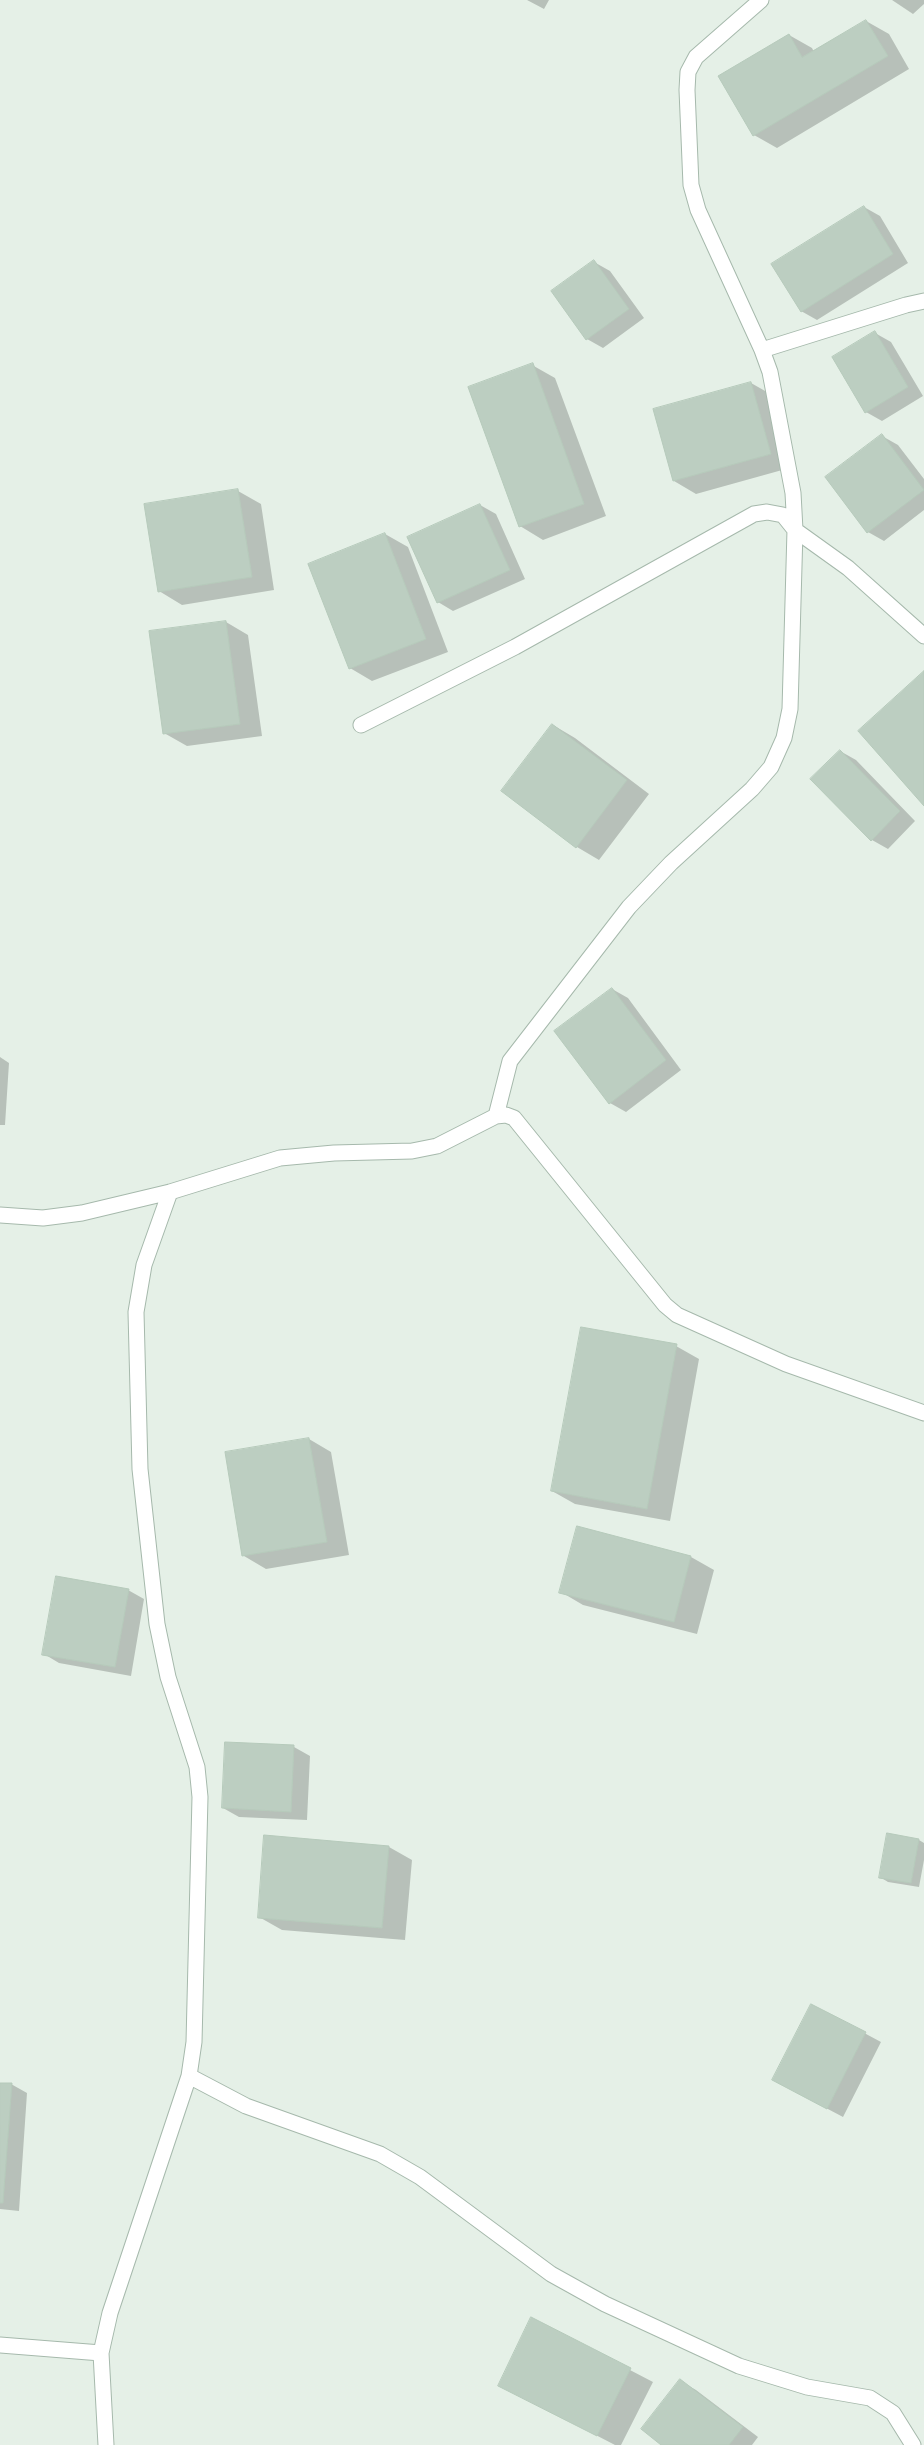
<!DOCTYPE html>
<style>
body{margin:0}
canvas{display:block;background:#e5f0e7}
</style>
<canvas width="924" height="2445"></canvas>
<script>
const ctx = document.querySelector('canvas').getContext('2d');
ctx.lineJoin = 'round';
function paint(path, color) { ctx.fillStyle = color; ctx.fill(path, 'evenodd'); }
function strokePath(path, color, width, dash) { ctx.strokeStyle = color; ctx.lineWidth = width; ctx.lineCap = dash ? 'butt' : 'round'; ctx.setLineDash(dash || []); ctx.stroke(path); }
paint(new Path2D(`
 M527 0H549L544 9Z
 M892 0H924V4L913 14Z
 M866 21 889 34 909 69 777 148 754 135 789 35 812 48 814 52Z
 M864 207 880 216 908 263 817 320 801 311Z
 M594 262 610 271 644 318 603 348 587 339Z
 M875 333 891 342 923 396 882 421 866 412Z
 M532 365 555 378 606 516 543 540 520 526Z
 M751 383 774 396 793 467 696 494 674 481Z
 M882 436 898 445 924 479V510L884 541 868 532Z
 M238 491 261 504 274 590 182 605 159 591Z
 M480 505 496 514 525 579 453 611 438 602Z
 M385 534 408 547 448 652 372 681 350 668Z
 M226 622 248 635 262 736 187 746 164 733Z
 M553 725 575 738 649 794 599 860 577 847Z
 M840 751 856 760 915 821 888 849 872 840Z
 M612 989 628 998 681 1070 626 1112 610 1103Z
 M0 1057 9 1063 5 1125H0Z
 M676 1346 699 1359 670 1521 575 1504 552 1491Z
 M309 1439 331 1452 349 1555 266 1569 244 1556Z
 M578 1527 691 1557 714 1570 697 1634 583 1605 561 1592Z
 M128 1590 144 1599 131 1676 59 1663 44 1654Z
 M294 1747 310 1756 307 1820 239 1817 223 1808Z
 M888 1835 919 1840 924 1843V1860L919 1887 888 1882 880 1877Z
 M389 1847 412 1860 405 1940 282 1930 259 1917Z
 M812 2005 881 2042 843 2117 773 2080Z
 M11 2084 27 2093 19 2211 0 2209V2085Z
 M532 2319 653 2382 621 2445H615L499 2385Z
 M680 2381 696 2390 758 2437 752 2445H663Z`), '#0003');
const building = new Path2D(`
 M866 20 888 56 753 136 718 76 789 34 802 57Z
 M864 206 893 254 801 312 771 264Z
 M594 260 629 309 586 340 551 291Z
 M875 331 908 387 865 413 832 357Z
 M533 363 584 504 519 527 468 387Z
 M751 382 771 454 673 481 653 409Z
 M882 434 924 490 867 533 825 477Z
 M238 489 252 577 158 592 144 504Z
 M480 504 510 570 437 603 407 537Z
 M385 533 426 639 349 669 308 564Z
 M226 621 240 724 163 734 149 631Z
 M924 671V806L858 731Z
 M552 724 627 780 576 848 501 791Z
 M840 750 900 811 871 841 810 779Z
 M612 988 666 1060 609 1104 554 1031Z
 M581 1327 677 1344 647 1509 551 1491Z
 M309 1438 327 1542 242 1556 225 1452Z
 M577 1526 691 1556 674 1622 559 1593Z
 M56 1576 129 1589 115 1667 42 1655Z
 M225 1742 294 1745 291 1812 222 1808Z
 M887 1833 919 1839 911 1883 879 1878Z
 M264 1835 389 1846 382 1928 258 1918Z
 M811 2004 866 2032 827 2109 772 2080Z
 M0 2083H12L3 2203H0Z
 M531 2317 631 2368 597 2436 498 2386Z
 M680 2379 743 2427 729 2445H661L641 2429Z`);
paint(building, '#bccec1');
strokePath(building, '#b6cabb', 1);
const minor = new Path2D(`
 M762 350 906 305 924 301
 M361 725 515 647 754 514 767 512 783 515 795 530 848 568 924 636
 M496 1116 510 1061 629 907 671 863 752 789 771 767 784 738 790 709 795 530 793 493 770 372 762 350 698 210 691 185 687 90 688 72 696 57 761 0
 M0 1215 43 1218 82 1213 170 1192 280 1158 334 1153 412 1151 437 1146 496 1116 506 1115 514 1118 665 1305 677 1315 786 1364 924 1413
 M189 2076 246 2106 380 2154 420 2177 551 2274 605 2304 739 2366 807 2387 870 2398 893 2413 913 2445
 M0 2345 101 2353
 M106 2445 101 2353 110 2313 189 2076 194 2042 200 1797 197 1767 168 1677 157 1624 140 1469 136 1312 144 1265 170 1192`);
strokePath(minor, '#a6b9ac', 17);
strokePath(minor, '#fff', 15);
</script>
